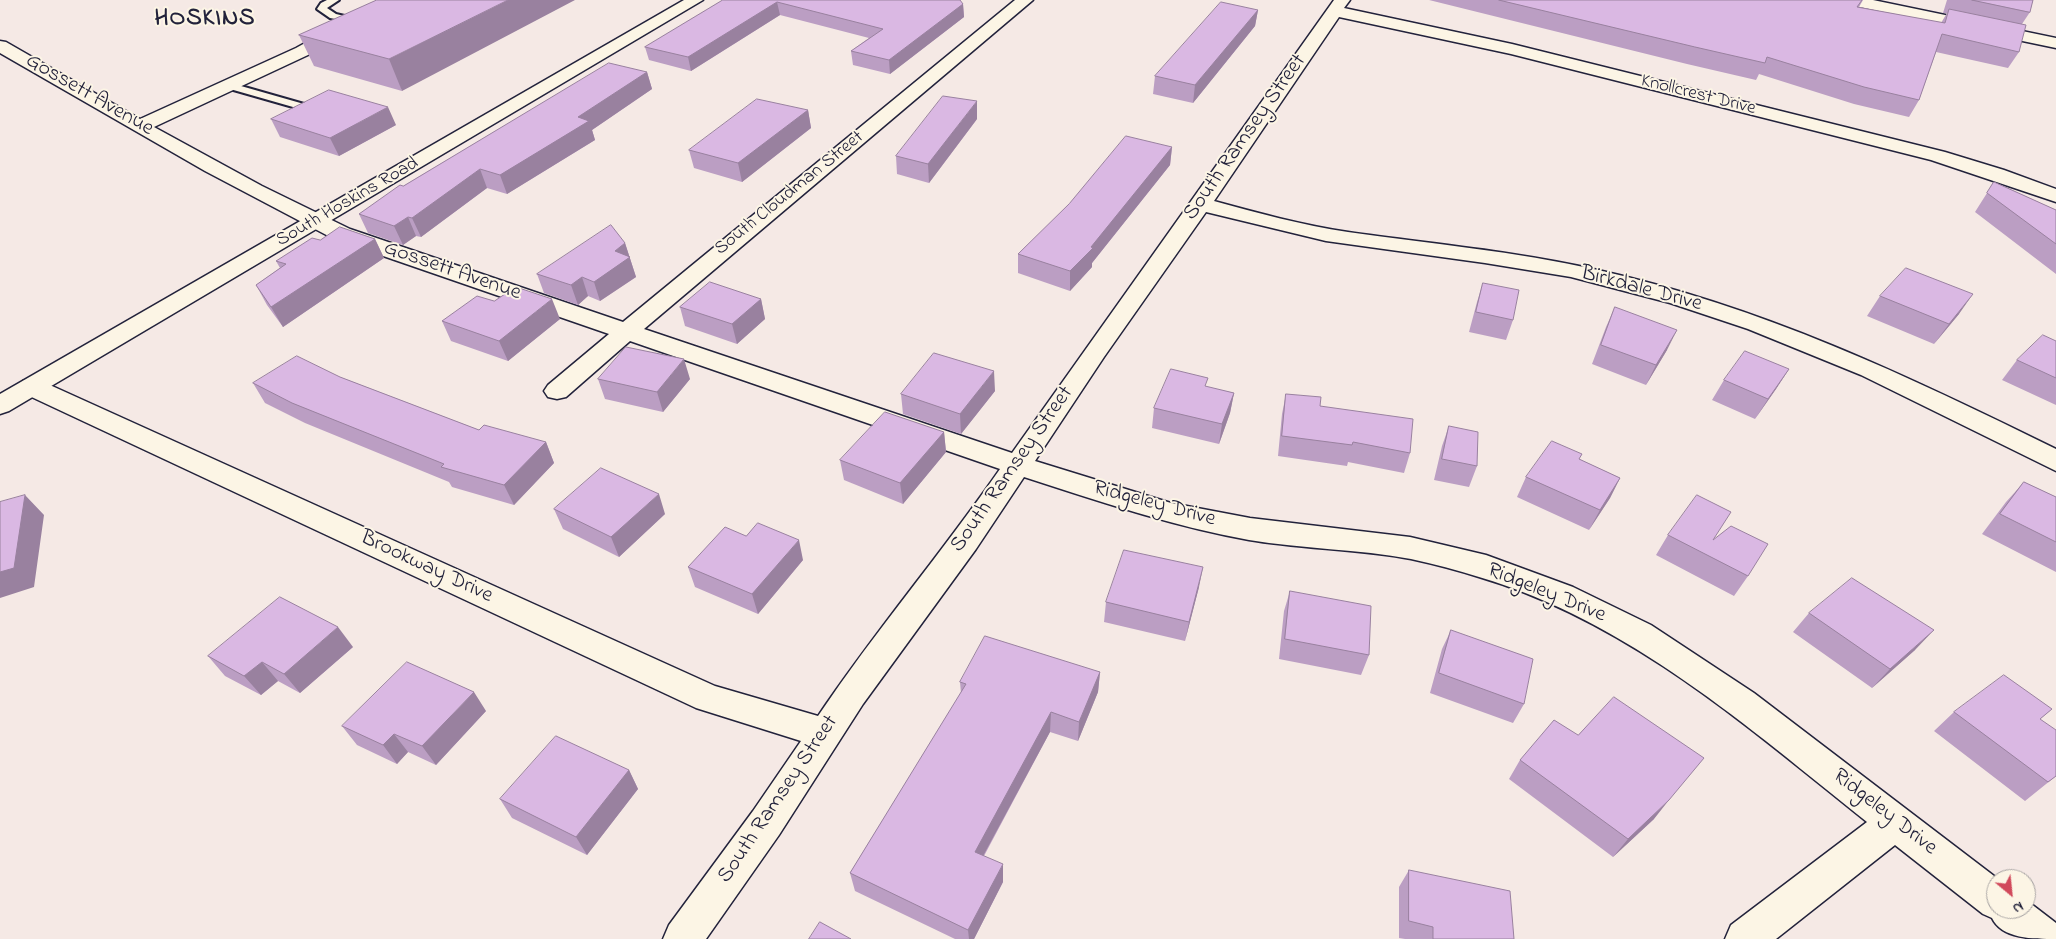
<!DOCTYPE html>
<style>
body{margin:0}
#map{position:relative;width:2056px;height:939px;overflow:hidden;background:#f5e9e5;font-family:"Indie Flower",sans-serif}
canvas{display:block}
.north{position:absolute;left:1986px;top:869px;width:50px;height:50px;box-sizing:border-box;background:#fcf5e5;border:1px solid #a5a1a1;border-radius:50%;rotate:152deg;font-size:14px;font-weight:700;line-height:20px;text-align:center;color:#22223b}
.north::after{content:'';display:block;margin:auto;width:18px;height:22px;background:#d1495b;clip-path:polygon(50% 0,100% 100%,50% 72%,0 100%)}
</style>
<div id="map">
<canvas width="2056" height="939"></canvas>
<div class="north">N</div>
</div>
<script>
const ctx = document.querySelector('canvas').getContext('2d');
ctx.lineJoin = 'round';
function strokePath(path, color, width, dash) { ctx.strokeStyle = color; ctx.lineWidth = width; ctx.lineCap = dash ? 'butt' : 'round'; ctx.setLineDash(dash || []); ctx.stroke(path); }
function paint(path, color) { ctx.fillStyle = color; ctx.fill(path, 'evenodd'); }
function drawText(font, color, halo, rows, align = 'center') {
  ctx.font = font + ' "Indie Flower",sans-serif'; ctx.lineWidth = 4; ctx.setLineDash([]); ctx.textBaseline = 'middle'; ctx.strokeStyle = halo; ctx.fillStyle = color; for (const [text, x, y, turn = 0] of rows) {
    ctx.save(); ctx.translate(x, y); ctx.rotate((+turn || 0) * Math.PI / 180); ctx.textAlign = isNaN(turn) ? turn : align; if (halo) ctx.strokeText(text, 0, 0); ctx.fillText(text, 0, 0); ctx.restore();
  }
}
const service = new Path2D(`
 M327 0H339L327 8 336 14 366 21 361 24 330 18 317 9 321 3Z
 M227 82 304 104 305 106 300 109 223 87V83Z`);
const minor = new Path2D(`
 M383 0H402L370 22 308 55 154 127 262 186 350 229 623 322 1015 0H1033L644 329 1012 453 1334 0H1350L1344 8 1512 44 1945 152 2004 170 2056 189V202L1931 160 1511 54 1339 17 1214 201C1258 213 1302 225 1348 232 1431 244 1515 251 1598 270 1763 307 1906 375 2056 449V471L1861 375 1748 329 1670 303 1571 277 1485 263 1326 241 1206 212 1104 357 1035 461 1171 503 1250 518 1410 537 1486 555 1573 587 1651 625 1754 693 1998 879H1996V909H2026V900L2056 923V939C2033 939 2002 939 1992 918L1983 914 1895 845 1776 939H1725L1731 925 1867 822C1748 727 1628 621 1479 577 1457 570 1434 564 1411 559 1358 549 1302 549 1249 540 1172 526 1098 501 1024 477L976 549 863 704 779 835 706 939H663L669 925 753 811 801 741 696 708 23 393 19 387 23 381 32 379 41 381 715 686 818 716C875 631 942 553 1000 469L630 341 566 397 557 399 548 397 544 391 548 385 609 334 334 239 205 171 0 53V41L6 42 140 119 296 48Z
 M1842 0H1873L2056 38V48L1850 5Z`);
const tertiary = new Path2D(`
 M684 0H703L9 411 0 414V394Z`);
strokePath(service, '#22223b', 4);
strokePath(minor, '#22223b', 3);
strokePath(tertiary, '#22223b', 3);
paint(service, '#fcf5e5');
paint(minor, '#fcf5e5');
paint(tertiary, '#fcf5e5');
paint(new Path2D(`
 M377 0 402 91 314 66 299 35Z
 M723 0 963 4 964 17 890 74 853 65 851 51 869 38 780 15 691 71 649 60 645 47Z
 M1429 0H1863L1859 7 1941 23 1947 13H1943L1947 0H2033L2030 12 2022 24 2019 52 2008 68 1936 52 1919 100 1909 117 1854 104 1759 74 1756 80 1687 64Z
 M1258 10 1255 26 1193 103 1153 94 1155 76Z
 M647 72 652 89 592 130 595 140 507 194 487 188 421 237 416 236 403 245 368 233 359 214 403 186Z
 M808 110 811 128 742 182 694 168 689 150Z
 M271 119 396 125 339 156 280 137Z
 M977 119 929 183 897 174 896 156Z
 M1172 147 1170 165 1092 263V267L1070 291 1018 273V254Z
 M1994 182 2056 210V274L1975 212Z
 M375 239 384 258 283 327 267 305 256 285 280 268 276 261 320 240Z
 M625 243 636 277 600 301 588 296 578 305 544 293 537 274Z
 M1483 283 1513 320 1506 340 1469 332 1477 302Z
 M1880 296 1959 314 1934 344 1867 316Z
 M761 299 765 319 737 344 685 326 680 307Z
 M494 301 560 319 508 361 451 341 442 321Z
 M1615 307 1667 350 1646 385 1592 364 1606 327Z
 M2056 341V405L2002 380 2017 360Z
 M1789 369 1776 389 1755 419 1712 400 1724 380Z
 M340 377 479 430 546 442 554 463 514 505 452 487 449 482 305 423 265 403 253 383Z
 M598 379H690L663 412 605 399Z
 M1207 387 1234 393 1230 413 1219 444 1152 428 1154 408Z
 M995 391 961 434 903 414 901 394Z
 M1286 394 1320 406 1410 453 1404 473 1348 462 1347 466 1278 456 1282 414Z
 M1449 426 1477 466 1469 487 1434 480 1442 446Z
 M944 432 946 452 903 504 844 480 840 460Z
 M1582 454 1579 459 1620 478 1610 498 1589 530 1517 497 1526 477Z
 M2024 482 2056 497V572L1982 534 2006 502Z
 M554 509 665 514 619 557 563 529Z
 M1668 535 1713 540 1748 576 1734 596 1656 555Z
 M746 536 803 560 758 614 695 587 688 567Z
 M1199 587 1185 641 1104 622 1106 602Z
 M1290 591 1369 655 1361 675 1279 659 1284 611Z
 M1809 613 1915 650 1872 688 1793 632Z
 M1451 630 1524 704 1513 723 1430 693 1442 649Z
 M353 647 300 693 278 681 261 695 225 676 208 656Z
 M1100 672 1098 692 1078 741 1050 732 984 856 1003 882 974 939H955L855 891 850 873 961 693 960 682Z
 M2052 709 2040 719 2056 776 2025 801 1934 731 1954 712Z
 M486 711 436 765 408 752 397 764 357 745 342 726Z
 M1578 735 1654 819 1613 857 1509 779 1520 760Z
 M629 770 638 789 587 855 512 818 500 799Z
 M1409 870 1514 939H1405L1399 938V887Z`), '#bb9ec3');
paint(new Path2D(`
 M508 0H575L402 91 389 59Z
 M777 2 780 15 691 71 688 57Z
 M963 4 964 17 890 74 889 60Z
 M1258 10 1255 26 1193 103 1195 85Z
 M647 72 652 89 592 130 595 140 507 194 500 175 578 117Z
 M977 101V119L929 183 928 164Z
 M388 107 396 125 339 156 330 138Z
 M808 110 811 128 742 182 738 163Z
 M1172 147 1170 165 1092 263V267L1070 291V271Z
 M480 169 487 188 421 237 412 218Z
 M408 217 416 236 403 245 394 226Z
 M375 239 384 258 283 327 271 307Z
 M625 243 636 277 600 301 594 282 615 251Z
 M582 277 588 296 578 305 571 285Z
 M1973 294 1959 314 1934 344 1949 324Z
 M552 299 560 319 508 361 499 341Z
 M761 299 765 319 737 344 732 324Z
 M1677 330 1667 350 1646 385 1656 365Z
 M684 359 690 379 663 412 657 392Z
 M1789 369 1776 389 1755 419 1768 399Z
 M994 371 995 391 961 434 960 414Z
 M1234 393 1230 413 1219 444 1222 424Z
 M944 432 946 452 903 504 900 483Z
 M546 442 554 463 514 505 504 485Z
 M1620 478 1610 498 1589 530 1600 510Z
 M659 494 665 514 619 557 611 537Z
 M25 495 44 515 34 587 0 598V572Z
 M799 540 803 560 758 614 752 594Z
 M1203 567 1199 587 1185 641 1189 622Z
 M338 627 353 647 300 693 284 674Z
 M1934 630 1915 650 1872 688 1890 669Z
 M262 662 278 681 261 695 244 676Z
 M1100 672 1098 692 1078 741 1079 722Z
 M474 692 486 711 436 765 422 746Z
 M1051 712 1050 732 976 869 975 852Z
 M394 734 408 752 397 764 383 745Z
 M629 770 638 789 587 855 576 837Z
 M1669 800 1654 819 1613 857 1628 839Z
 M1003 864V882L974 939H969L968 930Z`), '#99819f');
const building = new Path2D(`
 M377 0H508L389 59 299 35Z
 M723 0H960L963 4 889 60 851 51 883 29 777 2 688 57 645 47Z
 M1499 0H1862L1857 7 1945 23 1949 9 2026 25 2019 52 1942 34 1919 100 1864 87 1767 57 1765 63 1695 47Z
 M1972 0H2033L2030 12Z
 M1221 2 1258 10 1195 85 1155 76Z
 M609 63 647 72 578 117 589 121 500 175 480 169 412 218 408 217 394 226 359 214 400 185 403 186Z
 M329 90 388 107 330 138 271 119Z
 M943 96 977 101 928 164 896 156Z
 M757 99 808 110 738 163 689 150Z
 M1126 136 1172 147 1091 247 1093 248 1070 271 1018 254 1069 204Z
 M1994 182 2056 210V244L1987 193Z
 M611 225 625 243 615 251 630 257 594 282 582 277 571 285 537 274Z
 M340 227 375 239 271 307 256 285 286 264 276 261 312 238 320 240Z
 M1906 268 1973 294 1949 324 1880 296Z
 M710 282 761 299 732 324 680 307Z
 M1483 283 1519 290 1513 320 1476 312Z
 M516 287 552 299 499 341 442 321 477 296 494 301Z
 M1615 307 1677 330 1656 365 1601 345Z
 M2043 335 2056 341V378L2017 360Z
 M626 347 684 359 657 392 598 379Z
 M1745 351 1789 369 1768 399 1724 380Z
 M934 353 994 371 960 414 901 394Z
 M297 356 340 377 479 430 484 425 546 442 504 485 441 467 444 464 292 403 253 383Z
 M1171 369 1208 378 1205 386 1234 393 1222 424 1154 408Z
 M1286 394 1321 397 1320 406 1413 419 1410 453 1353 442 1352 445 1282 436Z
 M885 412 944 432 900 483 840 460Z
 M1449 426 1478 432 1477 466 1442 459Z
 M1552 441 1582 454 1579 459 1620 478 1600 510 1526 477Z
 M601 468 659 494 611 537 554 509Z
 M2024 482 2056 497V542L2000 514Z
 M25 495 14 568 0 572V502Z
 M1697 495 1731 512 1713 540 1731 526 1768 544 1748 576 1668 535Z
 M758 523 799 540 752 594 688 567 725 527 746 536Z
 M1124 550 1203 567 1189 622 1106 602Z
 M1852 578 1934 630 1890 669 1809 613Z
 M1290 591 1371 606 1369 655 1285 639Z
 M280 597 338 627 284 674 262 662 244 676 208 656Z
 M1451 630 1533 659 1524 704 1439 673Z
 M985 636 1100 672 1079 722 1051 712 975 852 1003 864 968 930 850 873 966 684 960 682Z
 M407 662 474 692 422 746 394 734 383 745 342 726Z
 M2004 675 2052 709 2040 719 2056 730V776L2048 782 1954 712Z
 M1614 697 1704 758 1669 800 1628 839 1520 760 1554 720 1578 735Z
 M556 736 629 770 576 837 500 799Z
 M1409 870 1510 891 1514 939H1433V927L1409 921Z
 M820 922 851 939H809Z`);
paint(building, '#dab8e3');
strokePath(building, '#99819f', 1);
drawText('19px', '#22223b', '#fcf5e5', [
 ["Knollcrest Drive",1698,96,14],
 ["South Cloudman Street",790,194,-39],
 ["South Hoskins Road",348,203,-30]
]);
drawText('22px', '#22223b', '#fcf5e5', [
 ["Gossett Avenue",89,96,30],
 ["South Ramsey Street",1246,138,-55],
 ["Gossett Avenue",452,272,19],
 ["Birkdale Drive",1641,290,15],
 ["South Ramsey Street",1013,470,-55],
 ["Ridgeley Drive",1154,505,15],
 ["Brookway Drive",426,568,25],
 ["Ridgeley Drive",1546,594,22],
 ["South Ramsey Street",779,800,-56],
 ["Ridgeley Drive",1884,813,38]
]);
ctx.letterSpacing = '1px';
drawText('bold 24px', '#22223b', '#fcf5e5', [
 ["HOSKINS",205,20]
]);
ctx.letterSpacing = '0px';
</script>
